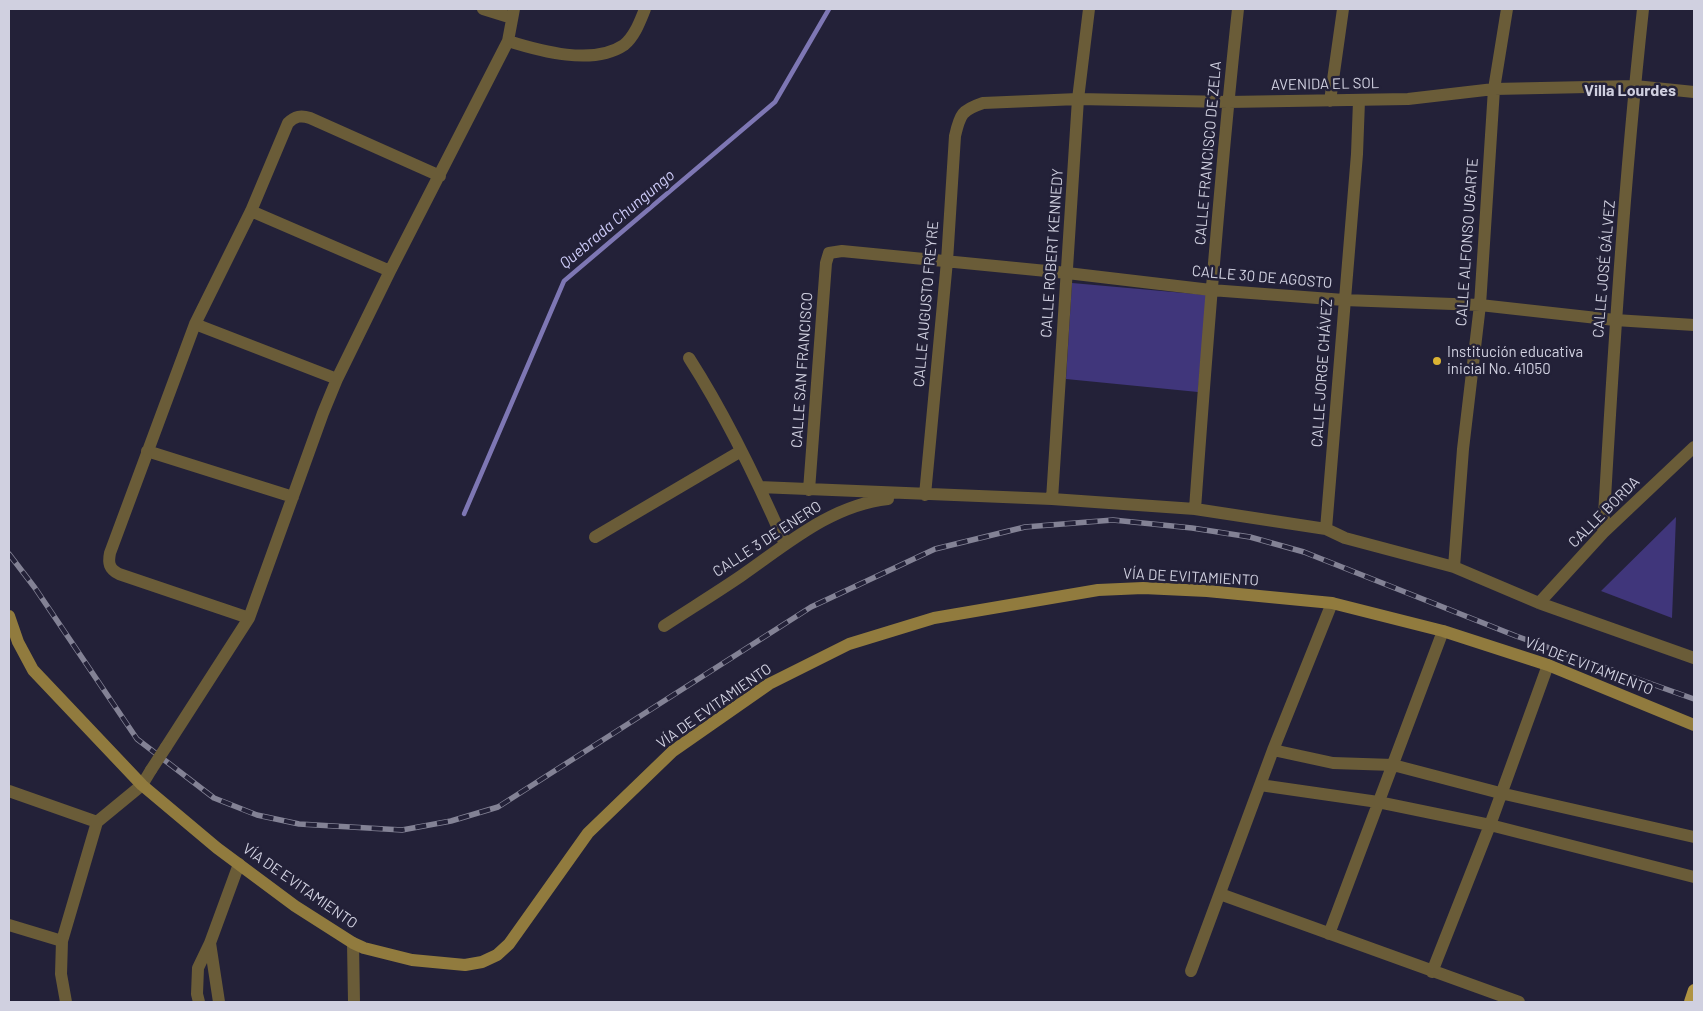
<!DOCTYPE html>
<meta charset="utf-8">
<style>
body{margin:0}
#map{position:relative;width:1703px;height:1011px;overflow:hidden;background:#232138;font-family:Barlow,sans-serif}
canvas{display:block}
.frame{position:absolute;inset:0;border:10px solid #d0d0e0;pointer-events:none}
</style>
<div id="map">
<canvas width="1703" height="1011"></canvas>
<div class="frame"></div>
</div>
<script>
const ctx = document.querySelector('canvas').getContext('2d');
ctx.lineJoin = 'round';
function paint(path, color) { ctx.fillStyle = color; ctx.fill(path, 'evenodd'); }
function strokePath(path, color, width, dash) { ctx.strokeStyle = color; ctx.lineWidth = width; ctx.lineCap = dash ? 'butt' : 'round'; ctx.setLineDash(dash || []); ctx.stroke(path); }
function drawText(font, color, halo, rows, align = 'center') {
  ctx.font = font + ' Barlow,sans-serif'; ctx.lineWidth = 5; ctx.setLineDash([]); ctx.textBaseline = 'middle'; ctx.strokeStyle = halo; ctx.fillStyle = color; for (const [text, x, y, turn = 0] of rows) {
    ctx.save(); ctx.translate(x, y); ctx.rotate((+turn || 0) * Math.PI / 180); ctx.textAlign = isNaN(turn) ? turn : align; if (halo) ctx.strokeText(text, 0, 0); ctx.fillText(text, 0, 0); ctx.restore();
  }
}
paint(new Path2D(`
 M1072 283 1207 295 1198 392 1066 379Z
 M1676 517 1672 618 1601 591Z`), '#40367b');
strokePath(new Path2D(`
 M464 514 564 281 775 102 829 9`), '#7e77b4', 4.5);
strokePath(new Path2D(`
 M483 9 512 18
 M508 41C540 51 593 66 624 45 635 36 640 21 645 9
 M1330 101 1343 9
 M251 211 390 271
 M195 324 337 379
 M689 358C727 417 757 480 785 544
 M147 451 293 497
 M759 487 1052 499 1195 509 1326 529 1345 538 1454 567 1539 603 1694 658
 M809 490C815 415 820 339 826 263L829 253 842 251 1067 273 1211 290 1344 300 1480 305 1615 320 1694 325
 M925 495 947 261 955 136C960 114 962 110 983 103L1078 99 1228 102 1408 99 1494 89 1635 86 1694 92
 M1052 499 1078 99 1089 9
 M1195 509C1207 342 1220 175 1238 9
 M1326 529 1357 154 1359 101
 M1603 533C1613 358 1624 183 1643 9
 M595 537 741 451
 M1454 567 1463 449 1480 305 1494 89 1507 9
 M1539 603 1603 533 1694 447
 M249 618 119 574C109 569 108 563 110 553L195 324 251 211 288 123C295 116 301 115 310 118L440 176
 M664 626C690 609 716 593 741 576 786 545 831 505 888 499
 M166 747 249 618 323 413 337 379 390 271 508 41 514 9
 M1273 750 1333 763 1393 765 1500 793 1694 837
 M1260 785 1378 802 1490 825 1694 877
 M9 791 97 822
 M1220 894 1519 1002
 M9 925 62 941
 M1329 934 1443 631
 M210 943 219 1002
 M353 943 354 1002
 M1191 971 1273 750 1332 603
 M1432 972 1490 825 1548 665
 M66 1002 61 974 62 941 97 822 142 785 151 770
 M199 1002 197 994 198 968 210 943 239 864`), '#6a5c38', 12);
strokePath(new Path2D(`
 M9 616 18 642 33 670 142 785 217 848 295 906 353 943 364 948 412 960 465 965 482 962 497 955 509 944 588 833 673 751 769 684 849 644 934 618 1098 590 1143 588 1207 591 1332 603 1443 631 1548 665 1694 725`), '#917b3e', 12);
strokePath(new Path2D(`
 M1690 1002 1694 990`), '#af9342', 12);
const rail = new Path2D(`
 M9 554 35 588 137 739 214 798 257 815 299 824 402 830 451 821 498 807 811 607 935 549 1025 527 1113 520 1192 528 1250 537 1304 552 1516 636 1694 699`);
strokePath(rail, '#838295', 5.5);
strokePath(rail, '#232138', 4, [11]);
strokePath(new Path2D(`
 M151 770 166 747`), '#6a5c38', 12);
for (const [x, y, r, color] of [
 [1437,361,5,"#dbb333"]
]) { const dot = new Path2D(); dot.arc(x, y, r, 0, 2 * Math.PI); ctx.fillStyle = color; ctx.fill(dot); strokePath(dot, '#232138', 2); }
drawText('15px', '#d0d0e0', '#232138', [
 ["AVENIDA EL SOL",1325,84,-1],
 ["CALLE FRANCISCO DE ZELA",1208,153,-85],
 ["CALLE ALFONSO UGARTE",1467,242,-86],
 ["CALLE ROBERT KENNEDY",1052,253,-86],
 ["CALLE JOSÉ GÁLVEZ",1604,269,-85],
 ["CALLE 30 DE AGOSTO",1262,277,5],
 ["CALLE AUGUSTO FREYRE",926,304,-85],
 ["CALLE SAN FRANCISCO",802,370,-86],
 ["CALLE JORGE CHÁVEZ",1322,373,-86],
 ["CALLE BORDA",1604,512,-45],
 ["CALLE 3 DE ENERO",767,539,-33],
 ["VÍA DE EVITAMIENTO",1191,577,3],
 ["VÍA DE EVITAMIENTO",1589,666,21],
 ["VÍA DE EVITAMIENTO",714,706,-35],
 ["VÍA DE EVITAMIENTO",300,886,35]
]);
drawText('15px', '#d0d0e0', '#232138', [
 ["Institución educativa",1447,352],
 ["inicial No. 41050",1447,369]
], 'left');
drawText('bold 16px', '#d0d0e0', '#232138', [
 ["Villa Lourdes",1630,91]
]);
drawText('italic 16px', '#cccaf7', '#232138', [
 ["Quebrada Chungungo",617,219,-40]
]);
</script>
